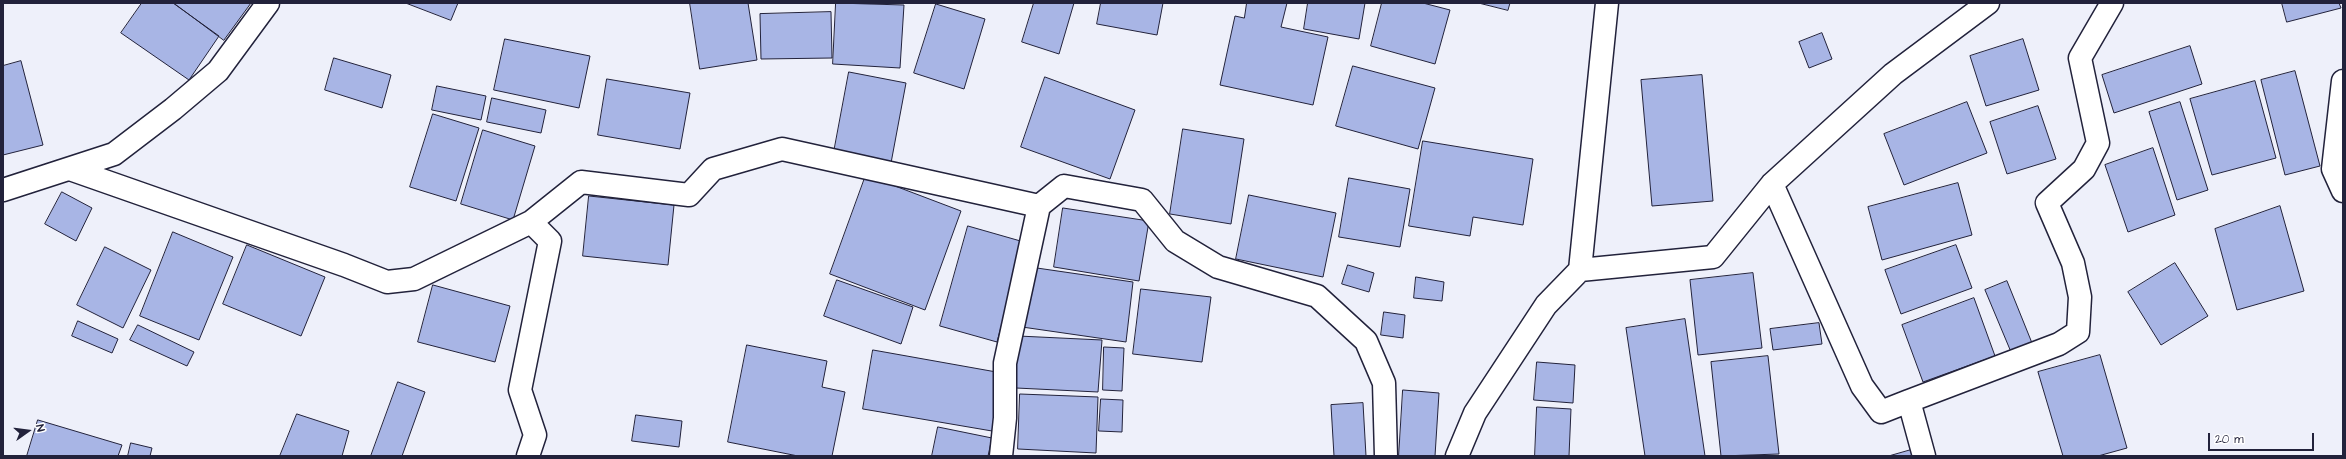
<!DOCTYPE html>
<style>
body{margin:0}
#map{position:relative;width:2346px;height:459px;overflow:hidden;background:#eef0fa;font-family:"Architects Daughter",sans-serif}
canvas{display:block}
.frame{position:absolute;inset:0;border:4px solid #22223b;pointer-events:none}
.north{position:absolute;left:8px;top:411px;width:40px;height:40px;-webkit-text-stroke:3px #fff;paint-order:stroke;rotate:76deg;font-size:11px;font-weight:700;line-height:16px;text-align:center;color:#22223b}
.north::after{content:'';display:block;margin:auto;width:14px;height:18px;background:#22223b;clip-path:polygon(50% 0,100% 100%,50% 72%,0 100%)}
.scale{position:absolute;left:2208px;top:433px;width:106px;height:18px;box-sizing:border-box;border:2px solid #22223b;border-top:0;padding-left:5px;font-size:12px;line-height:14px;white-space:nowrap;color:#22223b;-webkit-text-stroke:3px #fff;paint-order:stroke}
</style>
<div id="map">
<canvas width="2346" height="459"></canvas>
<div class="frame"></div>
<div class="north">N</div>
<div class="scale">20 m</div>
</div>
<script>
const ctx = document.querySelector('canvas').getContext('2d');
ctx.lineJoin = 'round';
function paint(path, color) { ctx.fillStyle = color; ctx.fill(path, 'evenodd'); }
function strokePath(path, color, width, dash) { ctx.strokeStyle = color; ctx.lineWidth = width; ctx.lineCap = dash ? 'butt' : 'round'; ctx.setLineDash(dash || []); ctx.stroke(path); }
const building = new Path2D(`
 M142 3H173L219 36 189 80 121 33Z
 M174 3H251L224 40Z
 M406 3H458L451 20Z
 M690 3H748L757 60 700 69Z
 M836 3 904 5 900 68 833 64Z
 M1034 3H1074L1059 54 1022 42Z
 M1101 3H1163L1157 35 1097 24Z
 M1247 3H1287L1281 27 1328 37 1313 105 1220 85 1235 16 1244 18Z
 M1308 3H1365L1359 39 1304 29Z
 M1382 3H1423L1450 10 1435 64 1371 46Z
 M1479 3H1510L1508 10Z
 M2282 3H2339L2341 8 2287 22Z
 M936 4 985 19 964 89 914 73Z
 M831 12 832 58 761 59 760 14Z
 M1822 33 1832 59 1809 68 1799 42Z
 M505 39 590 56 579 108 494 90Z
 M2023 39 2039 90 1986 106 1970 56Z
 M2190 46 2202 84 2114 113 2102 75Z
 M334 58 391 75 382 108 325 90Z
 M21 61 43 145 3 155V66Z
 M1353 66 1435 88 1418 149 1336 126Z
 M2295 71 2320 166 2285 175 2261 80Z
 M849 72 906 83 891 163 834 152Z
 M1702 75 1713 201 1652 206 1641 80Z
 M1045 77 1135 110 1110 179 1021 147Z
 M607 79 690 93 680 149 598 135Z
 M2255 81 2276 158 2212 175 2190 99Z
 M437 86 486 96 481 120 432 110Z
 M492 98 546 110 541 133 487 122Z
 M1967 102 1987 153 1904 185 1884 134Z
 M2180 102 2208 190 2177 200 2149 112Z
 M2038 106 2056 159 2007 174 1990 122Z
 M433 114 479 128 456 201 410 187Z
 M1183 129 1244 139 1231 224 1170 214Z
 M483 130 535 146 513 220 461 204Z
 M1423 141 1533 159 1523 225 1473 217 1470 236 1409 226Z
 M2153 148 2175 215 2128 232 2105 165Z
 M866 175 961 211 925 310 830 274Z
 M1349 178 1410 189 1400 247 1339 237Z
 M1958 183 1972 235 1882 260 1868 207Z
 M62 192 92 208 76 241 45 224Z
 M1249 195 1336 213 1323 277 1236 259Z
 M589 196 674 205 668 265 583 256Z
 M2280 206 2304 291 2237 310 2215 229Z
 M1063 208 1149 221 1139 281 1054 267Z
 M968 226 1024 242 997 342 940 326Z
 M173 232 233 257 199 340 140 316Z
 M247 245 325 277 301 336 223 304Z
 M1956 245 1972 288 1901 314 1885 270Z
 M105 247 151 270 123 328 77 305Z
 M2175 263 2208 316 2161 345 2128 292Z
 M1348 265 1374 273 1369 292 1342 284Z
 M1030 267 1133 282 1126 342 1022 327Z
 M1753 273 1762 348 1698 355 1690 280Z
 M1416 277 1444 282 1442 301 1414 298Z
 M837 280 913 307 901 344 824 316Z
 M2007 281 2032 343 2011 352 1985 290Z
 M433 285 510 306 495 362 418 342Z
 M1141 289 1211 297 1202 362 1133 354Z
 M1974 298 1995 356 1923 382 1902 325Z
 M1384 312 1405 315 1403 338 1381 335Z
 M1685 319 1705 456H1645L1626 328Z
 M78 321 118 339 112 353 72 336Z
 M1819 323 1822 344 1773 350 1770 329Z
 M138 325 194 352 187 366 130 340Z
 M1018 336 1102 340 1098 392 1016 388Z
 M747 345 827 361 822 387 845 392 832 456H798L728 442Z
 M1104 347 1124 348 1122 391 1103 390Z
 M873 350 1002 373 992 431 863 409Z
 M2100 355 2127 448 2098 456H2063L2038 372Z
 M1768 356 1779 454 1721 456 1711 362Z
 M1537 362 1575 365 1573 403 1534 400Z
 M398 382 425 392 402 456H371Z
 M1403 390 1439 393 1435 456H1399Z
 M1020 394 1098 397 1096 453 1018 449Z
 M1101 399 1123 400 1122 432 1099 431Z
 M1363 403 1366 456H1334L1331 405Z
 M1537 407 1571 409 1569 456H1535Z
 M297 414 349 431 342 456H280Z
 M636 415 682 421 679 447 632 441Z
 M38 420 122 445 118 456H27Z
 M938 427 992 438 988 456H932Z
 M131 443 152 448 150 456H128Z
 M1911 450 1913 456H1889Z`);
paint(building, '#a8b5e5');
strokePath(building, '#22223b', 1);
const street = new Path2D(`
 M2343 81 2333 169 2343 191
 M70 169 344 265 387 282 414 279 531 222 581 182 689 195 713 169 782 149 1039 206 1064 186 1142 200 1175 241 1218 267 1317 296 1366 341 1384 383 1386 456
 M1772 184 1862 386 1881 412 1909 401 1924 456
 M3 190 114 154 173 109 218 71 268 3
 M1580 270 1607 3
 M1909 401 2059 344 2078 332 2080 297 2073 263 2047 203 2084 169 2098 143 2080 58 2112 3
 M528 456 535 435 520 390 550 241 531 222
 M1001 456 1005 418V363L1039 206
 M1457 456 1475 413 1546 305 1580 270 1713 257 1772 184 1893 74 1988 3`);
strokePath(street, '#22223b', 25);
strokePath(street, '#fff', 22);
</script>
